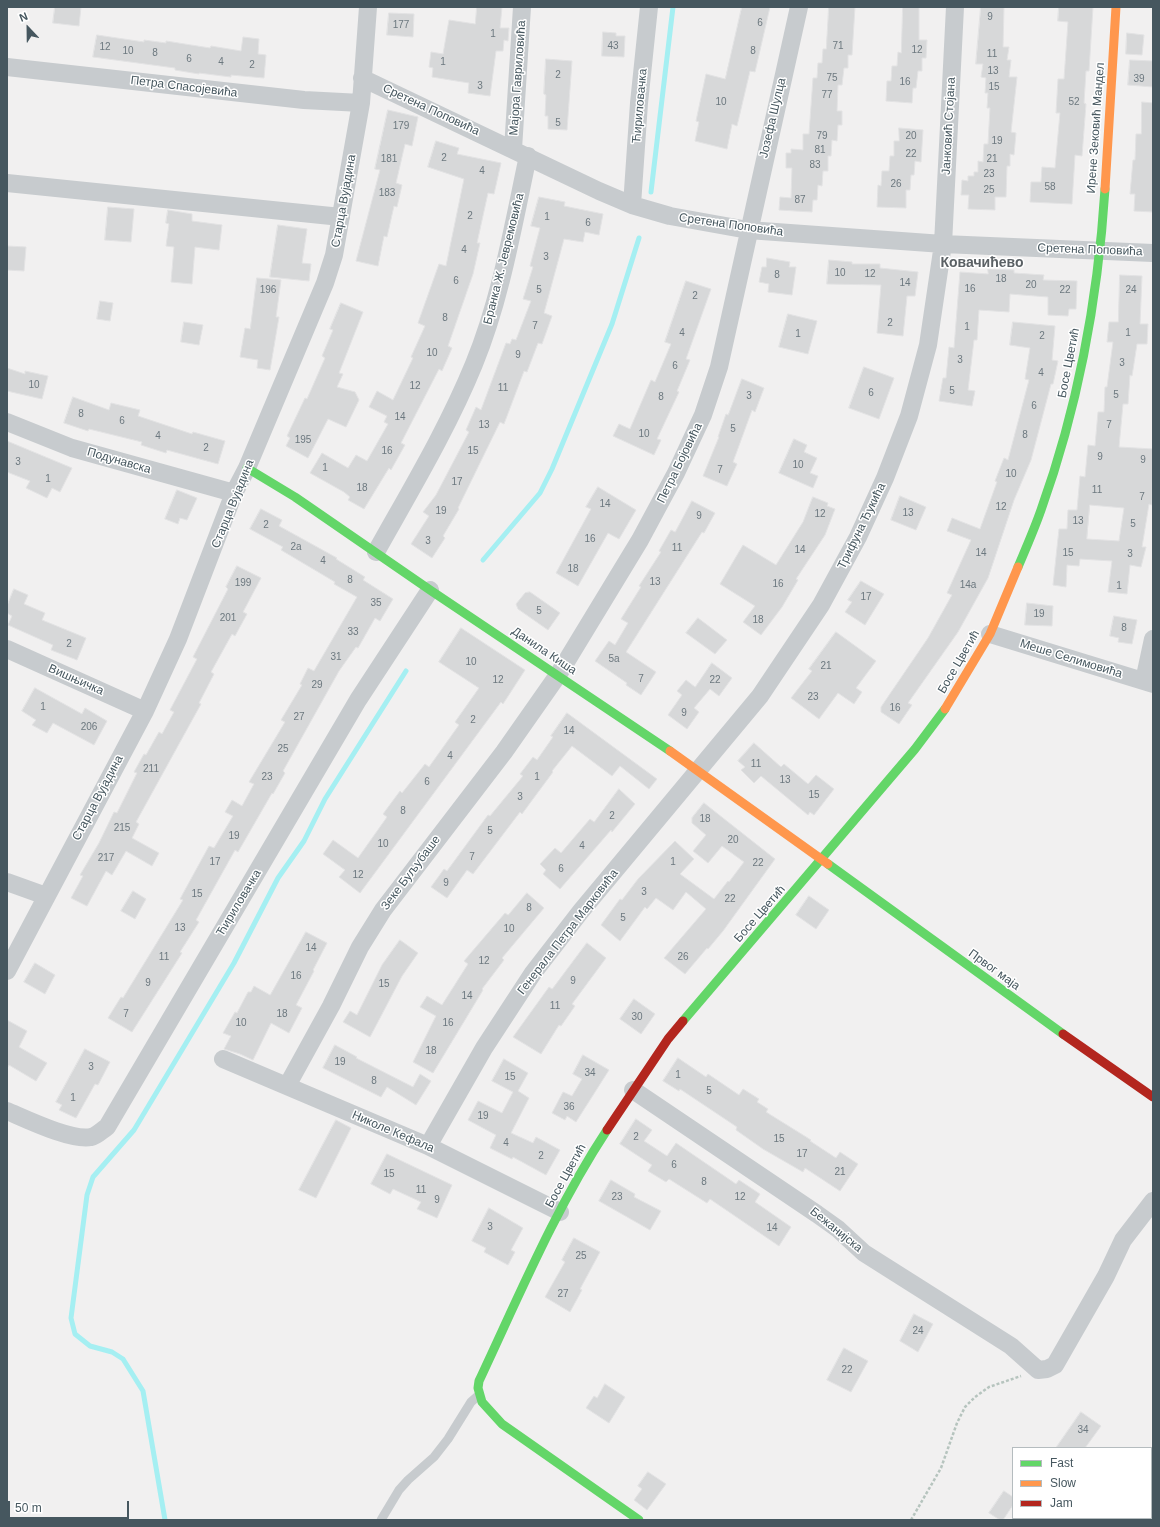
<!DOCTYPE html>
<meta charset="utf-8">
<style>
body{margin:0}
#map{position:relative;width:1160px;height:1527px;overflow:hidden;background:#f1f0f0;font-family:Arial,sans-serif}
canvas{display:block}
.frame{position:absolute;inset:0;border:8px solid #46575f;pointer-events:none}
.legend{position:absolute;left:1012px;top:1447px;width:140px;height:72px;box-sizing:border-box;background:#fff;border:1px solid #b5bcbf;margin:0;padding:5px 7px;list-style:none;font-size:12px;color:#46575f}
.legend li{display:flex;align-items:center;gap:8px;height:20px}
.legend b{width:20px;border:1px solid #b5bcbf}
.north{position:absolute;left:8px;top:8px;width:40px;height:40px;-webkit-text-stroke:3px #fff;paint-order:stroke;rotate:338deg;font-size:11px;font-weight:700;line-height:16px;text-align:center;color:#46575f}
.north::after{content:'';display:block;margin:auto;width:14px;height:18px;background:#46575f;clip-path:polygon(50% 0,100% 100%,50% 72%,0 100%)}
.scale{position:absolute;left:8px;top:1501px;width:121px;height:18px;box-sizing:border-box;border:2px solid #46575f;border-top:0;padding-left:5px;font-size:12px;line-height:14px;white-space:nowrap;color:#46575f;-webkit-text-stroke:3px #fff;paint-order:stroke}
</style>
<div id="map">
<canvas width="1160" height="1527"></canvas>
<div class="frame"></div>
<ul class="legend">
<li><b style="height:5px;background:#63d668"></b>Fast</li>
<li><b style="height:5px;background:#ff974d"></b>Slow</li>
<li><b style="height:5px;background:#b3261e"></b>Jam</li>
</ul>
<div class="north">N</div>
<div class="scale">50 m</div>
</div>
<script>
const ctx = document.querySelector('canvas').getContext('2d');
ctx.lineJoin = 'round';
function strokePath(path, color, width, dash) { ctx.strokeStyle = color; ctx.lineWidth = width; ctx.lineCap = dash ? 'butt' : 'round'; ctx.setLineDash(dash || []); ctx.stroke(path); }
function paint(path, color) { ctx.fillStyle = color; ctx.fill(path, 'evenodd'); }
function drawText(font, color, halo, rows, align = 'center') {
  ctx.font = font + ' Arial,sans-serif'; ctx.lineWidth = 3; ctx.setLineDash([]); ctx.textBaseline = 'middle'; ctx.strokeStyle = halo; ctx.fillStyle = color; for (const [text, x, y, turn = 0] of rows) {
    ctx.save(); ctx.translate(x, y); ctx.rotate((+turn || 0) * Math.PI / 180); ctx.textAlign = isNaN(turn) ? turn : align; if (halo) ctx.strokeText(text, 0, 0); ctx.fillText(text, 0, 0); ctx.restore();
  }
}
strokePath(new Path2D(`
 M651 192 673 7
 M483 560 540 493 552 469 612 324 639 238
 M165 1520 143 1391 123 1359 112 1352 90 1346 75 1334 71 1318 87 1195 93 1177 134 1130 234 963 278 878 304 841 325 799 406 671`), '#a5eff2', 5);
const building = new Path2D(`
 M55 7H81L79 26 53 23Z
 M477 7H502L500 28H509L508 41 504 40 503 51H496L490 96 468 93 469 83 432 77 433 68 429 67 431 52 443 54 449 20 475 24Z
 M742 7H770L755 72 750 71 737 126 732 124 727 149 695 141 699 122 696 121 706 74 725 79Z
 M829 7H855L852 55H848V68H844L842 85H838L837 111H842V125H838L837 141 832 140 831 156H828V171H823L822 186 818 185 817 200H813L812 212 779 210 780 197 791 198 792 168H786V153H791V149L803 150V134H809L813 78H817L818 63H822L823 49H826Z
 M903 7H919V40H927L926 58H922V71H918L916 88H913L912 103 886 101 887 81H891L892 66H897L898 52 901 53Z
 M981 7H1004L1003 47H1009L1007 60H1011L1009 77H1017L1011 132 1016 133 1014 155 1010 154V166H1007L1006 197H995V210L968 209 969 195H961L962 180 968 181V176H974V172H978V161L983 162 984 144H988L990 108H987L988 93H985L986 78 981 77 983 64H976Z
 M1059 7H1093L1089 71H1086L1084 103 1086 104 1082 156 1075 155 1072 204 1030 202 1031 182H1041L1042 167 1055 168 1060 113H1056L1058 79H1064L1068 22 1058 21Z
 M389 13 414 14 413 37 387 35Z
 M603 32 616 33V36H625L624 57 602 56Z
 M1127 33 1144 35 1142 55 1126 54Z
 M97 35 144 42V40L166 43V41L210 48 211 46 241 51 243 37 259 39 258 54 266 55 264 78 231 75V77L199 73V74L175 70V68L93 57Z
 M546 59 572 61 567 130 548 129V116H545L546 95 544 94Z
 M1130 60 1153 61V87L1128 85Z
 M1142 102 1153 103V212L1134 211 1135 194H1130L1133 160H1135L1136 134H1141Z
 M388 110 418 117 412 146 405 144 396 183 402 185 397 207 394 206 387 237 384 236 378 266 356 261 380 170 375 169Z
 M899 128 923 130 921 162 915 161 914 175H911L910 190H906V208L877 207 878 185 881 186 882 171H889L890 156H894V141H899Z
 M436 141 459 148 457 154 501 163 494 194 488 193 477 243H480L473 274 448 346 452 348 442 371 439 369 401 443 405 445 391 470 389 468 364 509 348 500 350 497 344 492 310 473 322 453 348 468 356 455 367 461 388 424 384 422 387 416 369 407 377 391 393 400 413 358 411 357 425 326 418 323 439 264 446 266 464 179 428 167Z
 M539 197 565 202 564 206 603 214 599 235 585 232 583 242 564 239 544 313 552 316 542 344 538 343 527 372 524 371 504 424 500 422 458 508 459 509 443 536 445 538 432 558 411 544 429 516 423 512 436 495 469 432 466 430 476 407 481 410 506 343 510 344 512 339 516 340 531 301 523 299 533 267 530 266 540 228 531 226Z
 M108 207 134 209 131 242 105 240Z
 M168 210 192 214V221L222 225 219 250 195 247 192 284 171 282 174 247 166 246 169 224 166 223Z
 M278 225 307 229 302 263 311 264 309 281 270 277Z
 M7 246 26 247 24 271 7 270Z
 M767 258 790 262 789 267H796L792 295 768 292 769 284 759 282 762 267H766Z
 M829 260 852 262V264H880V268L918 272 915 296H907L903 336 877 333 881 285 827 284Z
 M988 269 1014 270V273L1044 275 1043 280 1077 281 1076 309H1069L1068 316 1048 315V297L1010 294 1009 312 979 310 977 340H974L968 390 975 391 972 406 939 401 943 378H946L949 347 954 348 960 272 988 274Z
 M1120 275 1142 276 1140 324H1148L1147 344H1137L1132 376 1130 375 1128 404H1123L1119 447 1153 449 1152 505 1149 504 1142 547H1146L1141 567 1130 565 1127 594 1108 592 1112 561 1080 559 1079 566 1067 565 1066 587 1053 585 1059 529H1067L1068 510H1077L1080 476 1085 477 1088 445 1095 446 1098 412H1104L1105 387H1107L1113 342H1107L1109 322H1118ZM1090 505 1124 508 1119 541 1087 539Z
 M257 278 281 280 276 317H279L270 370 257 368 258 360 240 357 245 328 250 329Z
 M686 281 711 289 686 359 690 360 677 391 679 392 657 439 661 440 654 455 613 436 619 424 630 429 651 380 655 382 671 344 665 342Z
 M100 301 113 303 110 321 97 319Z
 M341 303 363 312 339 373 343 374 337 387 355 392 359 400 346 427 328 419 308 458 286 446 290 438 287 436 305 398 307 399 325 358 322 356 333 330 330 329Z
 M788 314 817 321 808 354 779 347Z
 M184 322 203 325 199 345 181 342Z
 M1013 322 1055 326 1052 360 1058 361 1053 384H1051L1031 460 1014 500 988 578 958 632 908 703 912 705 899 724 881 712V707L928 638 952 595 947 593 971 540 947 531 952 518 980 529 997 482 995 481 1004 458 1008 460 1029 380 1025 379 1030 348 1010 345Z
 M864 367 894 378 879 419 849 408Z
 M7 368 25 374V371L48 376 42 399 7 391Z
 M742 379 764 388 755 412 752 410 733 462 737 464 727 486 703 476 719 437H718L726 414 728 415Z
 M73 397 109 410 111 403 140 410 138 416 192 434 193 432 225 441 218 464 167 450 166 453 141 445 142 442 89 429 88 431 64 423Z
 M794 439 807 445 804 452 817 458 810 473 818 476 813 488 779 473Z
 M7 441 72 468 60 492 52 488 47 498 26 488 30 481 7 472Z
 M598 487 636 510 619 539 608 533 578 586 556 573 591 509 586 507Z
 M177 490 197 498 187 520 180 518 178 524 165 519Z
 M900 496 926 507 916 530 891 520Z
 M813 497 828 503 827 506 835 509 825 535 796 579 798 580 782 607 761 635 743 622 755 606 720 584 743 545 776 565 803 522Z
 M692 501 715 513 704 533 702 532 626 652 656 672 641 695 626 685 627 683 595 661 609 641 615 645 628 623 621 619 641 587 639 586 661 552 659 551 671 530 675 532Z
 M261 509 282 520 279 526 337 558 336 559 365 577 363 580 393 599 380 621 375 618 358 648 356 647 339 671 283 771 285 773 273 794 272 793 238 852 235 850 196 920 199 922 180 952 182 953 132 1032 108 1018 121 997 123 998 183 900 180 899 209 846 214 848 233 816 225 812 232 800 242 806 254 784 249 782 285 722 281 720 302 685 300 684 308 668 314 671 357 597 334 584 335 582 281 550 283 547 250 529Z
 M237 566 261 578 243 612 247 614 235 636 232 634 211 672 214 674 199 703 201 704 136 822 139 824 132 838 159 853 152 866 126 851 112 875 106 871 87 906 71 898 83 876 80 875 99 843 114 812 117 813 137 773 134 772 144 754 146 755 159 732 162 734 174 712 170 710 197 659 193 657 228 589 226 587Z
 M861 581 884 594 865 625 845 612 852 602 848 600Z
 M14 589 28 595 24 604 45 613 42 620 86 638 77 660 51 650 53 645 8 625 12 616 7 613V606Z
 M530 592 560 613 548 630 518 609 516 604 525 593Z
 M1027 603 1053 606 1052 626 1025 625Z
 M1114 616 1137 620 1132 644 1118 642 1119 638 1110 636Z
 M698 618 727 640 715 654 686 633Z
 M461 628 525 670 503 704 501 702 360 893 339 877 345 870 323 854 333 840 358 858 387 817 383 814 400 791 402 793 425 764 429 767 459 725 455 722 479 688 439 662Z
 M836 632 876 661 856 688 862 692 854 704 838 693 819 719 791 698 812 671 809 669Z
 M712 663 732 678 719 696 710 689 694 708 699 712 687 729 668 715 682 695 677 691 686 680 695 687Z
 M35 688 82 714 85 708 107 721 94 745 53 723 47 733 32 725 36 720 22 711Z
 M567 713 657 779 649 789 620 766 612 776 572 746 552 771 553 772 533 799 522 814 520 812 473 874 467 870 447 898 431 887 444 869 447 871 488 815 490 816 523 776 520 774 533 757 537 760 553 737 551 736Z
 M754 743 781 767 784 764 808 784 816 775 834 789 814 815 810 812 808 815 761 776 754 783 741 770 745 767 738 761Z
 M619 789 635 804 612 832 611 830 560 889 543 874 546 870 540 864 555 848 561 853 590 819 594 822Z
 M704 803 775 859 723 931 708 949 707 948 685 974 664 958 706 909 686 892 673 910 656 898 647 909 645 907 620 941 601 925 620 899 622 900 638 879 675 841 694 859 680 874 714 899 728 881 729 882 744 862 722 846 708 863 693 851 706 835 692 823V818Z
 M133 891 146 899 135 919 121 911Z
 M527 893 544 908 502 958 504 960 482 989 483 990 433 1073 413 1062 436 1016 420 1007 427 996 442 1005 468 964 464 961 505 913 508 915Z
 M809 896 829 910 816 929 796 915Z
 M306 932 327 943 313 970 314 971 296 1005 302 1008 289 1033 271 1023 253 1060 240 1054 224 1049 231 1036 223 1033 235 1012 237 1013 248 992H251L254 986 270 995Z
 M400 940 418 953 402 976 370 1037 343 1022 350 1011 357 1015 382 965Z
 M587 943 606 958 572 1004 575 1006 561 1026 559 1025 541 1054 513 1037 549 987 552 989Z
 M35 963 55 975 45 994 24 982Z
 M634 999 655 1014 641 1034 620 1019Z
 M7 1020 27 1031 19 1047 47 1063 36 1081 9 1065 7 1068Z
 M335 1045 357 1057 356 1058 413 1087 420 1074 431 1081 416 1105 387 1087 381 1097 323 1068Z
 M85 1049 110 1062 98 1085 95 1084 76 1118 59 1110 62 1105 56 1102Z
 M583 1055 609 1070 576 1122 567 1116 565 1120 552 1113 563 1092 572 1096 582 1079 573 1074Z
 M678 1058 706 1077 708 1074 739 1095 743 1089 759 1099 757 1102 768 1109 766 1112 811 1140 810 1141 836 1158 840 1152 858 1164 840 1191 805 1168 803 1172 763 1149 736 1130 737 1127 680 1089 679 1091 663 1081Z
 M504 1059 528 1073 518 1091 529 1098 511 1133 533 1143 536 1137 560 1150 546 1175 513 1157 512 1159 490 1148 496 1135 468 1120 478 1101 502 1113 513 1092 492 1081Z
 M636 1119 652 1130 644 1141 667 1156 676 1143 736 1184 739 1180 760 1194 755 1202 791 1227 779 1246 710 1199 707 1203 669 1179 666 1182 648 1171 652 1165 620 1144Z
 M336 1120 351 1128 316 1198 299 1190Z
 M387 1154 452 1185 437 1218 417 1209 421 1202 393 1189 390 1194 371 1184Z
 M611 1180 635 1194 634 1197 661 1211 650 1230 599 1201Z
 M489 1208 523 1228 511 1250 515 1252 508 1265 484 1252 486 1248 472 1241Z
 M574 1238 600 1252 580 1289 582 1290 570 1312 545 1297 565 1262 562 1260Z
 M914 1314 933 1324 918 1352 900 1341Z
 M844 1348 868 1361 851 1392 827 1380Z
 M605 1384 625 1397 609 1423 586 1408 594 1396 597 1398Z
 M1081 1412 1101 1426 1085 1448H1056Z
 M648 1472 666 1484 647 1510 634 1500 642 1489 638 1486Z
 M1004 1491 1013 1497V1505L1003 1520H1000L989 1513Z`);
paint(building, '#d7d8d9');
strokePath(building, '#e2e2e3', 1);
strokePath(new Path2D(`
 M911 1520 941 1468 957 1423 965 1407 975 1397 989 1387 1021 1376`), '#b6c4be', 2.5, [3, 2]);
strokePath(new Path2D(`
 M381 1520 399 1490 408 1480 434 1457 448 1439 471 1402 479 1395`), '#c7cbce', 9);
strokePath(new Path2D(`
 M7 67 304 100 361 103
 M362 78 599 191 632 205 670 216 748 230 943 244 1153 253
 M513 149 522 7
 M7 183 341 217
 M632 205 639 103 649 7
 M7 422 72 448 234 493
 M376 552C410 491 447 430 474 364 501 298 513 226 528 156
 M990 634 1153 684
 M7 649 145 711
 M1144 681 1153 639
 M7 882 46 896
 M7 971 145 711 178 639 234 493 247 468 325 283 334 255 361 103 368 7
 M223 1059 428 1146 560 1212
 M287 1086 331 1006 360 947 383 910 504 752 558 675 640 540 676 473 703 415 719 367 799 7
 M633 1090 817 1214 838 1229 864 1253 1011 1346 1038 1370 1047 1369 1055 1365 1106 1276 1123 1240 1153 1201
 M7 1111C26 1119 71 1141 91 1137 97 1136 102 1130 107 1127L358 700 430 590
 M428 1146 484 1048 533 973 581 911 760 696 821 605 858 537 885 478 909 416 928 345 943 244 955 7`), '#c7cbce', 18);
strokePath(new Path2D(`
 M247 468 295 497 430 590 670 751
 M1018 567C1026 548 1034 530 1041 510 1078 407 1098 299 1105 189
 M828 864 1063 1034
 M683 1021 915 749 945 709
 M607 1130C555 1209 519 1296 479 1381L478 1388 482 1402 502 1424 639 1520`), '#63d668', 9);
strokePath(new Path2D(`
 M1105 189 1116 7
 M945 709 990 634 1018 567
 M670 751 828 864`), '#ff974d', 9);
strokePath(new Path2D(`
 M1063 1034 1153 1097
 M607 1130 668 1039 683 1021`), '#b3261e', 9);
drawText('10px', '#6c787f', null, [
 ["9",990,17],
 ["6",760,23],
 ["177",401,25],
 ["1",493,34],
 ["43",613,46],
 ["71",838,46],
 ["12",105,47],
 ["12",917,50],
 ["10",128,51],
 ["8",753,51],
 ["8",155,53],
 ["11",992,54],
 ["6",189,59],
 ["4",221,62],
 ["1",443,62],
 ["2",252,65],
 ["13",993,71],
 ["2",558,75],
 ["75",832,78],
 ["39",1139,79],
 ["16",905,82],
 ["3",480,86],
 ["15",994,87],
 ["77",827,95],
 ["10",721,102],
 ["52",1074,102],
 ["5",558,123],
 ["179",401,126],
 ["79",822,136],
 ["20",911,136],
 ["19",997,141],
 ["81",820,150],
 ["22",911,154],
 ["2",444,158],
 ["181",389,159],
 ["21",992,159],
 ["83",815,165],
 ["4",482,171],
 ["23",989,174],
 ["26",896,184],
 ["58",1050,187],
 ["25",989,190],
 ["183",387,193],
 ["87",800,200],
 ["2",470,216],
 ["1",547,217],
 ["6",588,223],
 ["4",464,250],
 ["3",546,257],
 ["10",840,273],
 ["12",870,274],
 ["8",777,275],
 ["18",1001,279],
 ["6",456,281],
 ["14",905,283],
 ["20",1031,285],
 ["16",970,289],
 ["196",268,290],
 ["5",539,290],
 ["22",1065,290],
 ["24",1131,290],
 ["2",695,296],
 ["8",445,318],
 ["2",890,323],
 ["7",535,326],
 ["1",967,327],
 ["4",682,333],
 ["1",1128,333],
 ["1",798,334],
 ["2",1042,336],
 ["10",432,353],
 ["9",518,355],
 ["3",960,360],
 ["3",1122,363],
 ["6",675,366],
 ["4",1041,373],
 ["10",34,385],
 ["12",415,386],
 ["11",503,388],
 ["5",952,391],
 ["6",871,393],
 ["5",1116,395],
 ["3",749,396],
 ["8",661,397],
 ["6",1034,406],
 ["8",81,414],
 ["14",400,417],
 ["6",122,421],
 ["13",484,425],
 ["7",1109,425],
 ["5",733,429],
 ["10",644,434],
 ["8",1025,435],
 ["4",158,436],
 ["195",303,440],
 ["2",206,448],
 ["16",387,451],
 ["15",473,451],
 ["9",1100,457],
 ["9",1143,460],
 ["3",18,462],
 ["10",798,465],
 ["1",325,468],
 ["7",720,470],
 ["10",1011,474],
 ["1",48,479],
 ["17",457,482],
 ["18",362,488],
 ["11",1097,490],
 ["7",1142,497],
 ["14",605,504],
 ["12",1001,507],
 ["19",441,511],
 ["13",908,513],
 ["12",820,514],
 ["9",699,516],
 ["13",1078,521],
 ["5",1133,524],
 ["2",266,525],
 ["16",590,539],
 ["3",428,541],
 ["2a",296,547],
 ["11",677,548],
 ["14",800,550],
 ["14",981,553],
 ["15",1068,553],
 ["3",1130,554],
 ["4",323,561],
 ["18",573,569],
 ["8",350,580],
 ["13",655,582],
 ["199",243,583],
 ["16",778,584],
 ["14a",968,585],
 ["1",1119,586],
 ["17",866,597],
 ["35",376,603],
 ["5",539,611],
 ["19",1039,614],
 ["201",228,618],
 ["18",758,620],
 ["8",1124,628],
 ["33",353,632],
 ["2",69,644],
 ["31",336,657],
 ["5a",614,659],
 ["10",471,662],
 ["21",826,666],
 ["7",641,679],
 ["12",498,680],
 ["22",715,680],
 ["29",317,685],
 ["23",813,697],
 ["1",43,707],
 ["16",895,708],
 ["9",684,713],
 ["27",299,717],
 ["2",473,720],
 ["206",89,727],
 ["14",569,731],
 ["25",283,749],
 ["4",450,756],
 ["11",756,764],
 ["211",151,769],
 ["23",267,777],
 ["1",537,777],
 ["13",785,780],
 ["6",427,782],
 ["15",814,795],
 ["3",520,797],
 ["8",403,811],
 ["2",612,816],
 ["18",705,819],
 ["215",122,828],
 ["5",490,831],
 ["19",234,836],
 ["20",733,840],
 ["10",383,844],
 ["4",582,846],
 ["7",472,857],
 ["217",106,858],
 ["17",215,862],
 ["1",673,862],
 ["22",758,863],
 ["6",561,869],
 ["12",358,875],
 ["9",446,883],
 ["3",644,892],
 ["15",197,894],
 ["22",730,899],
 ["8",529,908],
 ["5",623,918],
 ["13",180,928],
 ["10",509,929],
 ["14",311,948],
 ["11",164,957],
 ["26",683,957],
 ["12",484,961],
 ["16",296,976],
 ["9",573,981],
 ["9",148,983],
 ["15",384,984],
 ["14",467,996],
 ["11",555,1006],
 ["7",126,1014],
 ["18",282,1014],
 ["30",637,1017],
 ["10",241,1023],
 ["16",448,1023],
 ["18",431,1051],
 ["19",340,1062],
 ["3",91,1067],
 ["34",590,1073],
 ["1",678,1075],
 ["15",510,1077],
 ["8",374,1081],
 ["5",709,1091],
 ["1",73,1098],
 ["36",569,1107],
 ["19",483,1116],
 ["2",636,1137],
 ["15",779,1139],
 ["4",506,1143],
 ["17",802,1154],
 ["2",541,1156],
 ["6",674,1165],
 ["21",840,1172],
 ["15",389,1174],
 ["8",704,1182],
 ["11",421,1190],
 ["23",617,1197],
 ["12",740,1197],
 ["9",437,1200],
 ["3",490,1227],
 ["14",772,1228],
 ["25",581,1256],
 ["27",563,1294],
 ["24",918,1331],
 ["22",847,1370],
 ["34",1083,1430]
]);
drawText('12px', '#46575f', '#fff', [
 ["Мајора Гавриловића",518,78,-86],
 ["Петра Спасојевића",184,87,7],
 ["Ћириловачка",640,106,-85],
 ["Сретена Поповића",431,110,25],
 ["Јозефа Шулца",773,118,-77],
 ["Јанковић Стојана",949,126,-87],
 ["Ирене Зековић Мандел",1096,128,-86],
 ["Старца Вујадина",344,201,-80],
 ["Сретена Поповића",731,225,8],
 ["Сретена Поповића",1090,250,2],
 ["Бранка Ж. Јевремовића",504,259,-76],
 ["Босе Цветић",1069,363,-79],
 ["Подунавска",119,461,16],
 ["Петра Бојовића",680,463,-64],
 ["Старца Вујадина",233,504,-68],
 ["Трифуна Ђукића",862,526,-64],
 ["Данила Киша",544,651,34],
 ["Меше Селимовића",1071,659,17],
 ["Босе Цветић",959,662,-60],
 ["Вишњичка",76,680,24],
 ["Старца Вујадина",98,798,-62],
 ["Зеке Буљубаше",411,873,-53],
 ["Ћириловачка",239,903,-59],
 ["Босе Цветић",760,914,-49],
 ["Генерала Петра Марковића",568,932,-52],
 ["Првог маја",994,970,36],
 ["Николе Кефала",393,1132,23],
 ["Босе Цветић",566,1176,-61],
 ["Бежанијска",836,1230,39]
]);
drawText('bold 14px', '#5b6165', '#fff', [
 ["Ковачићево",982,263]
]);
</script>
